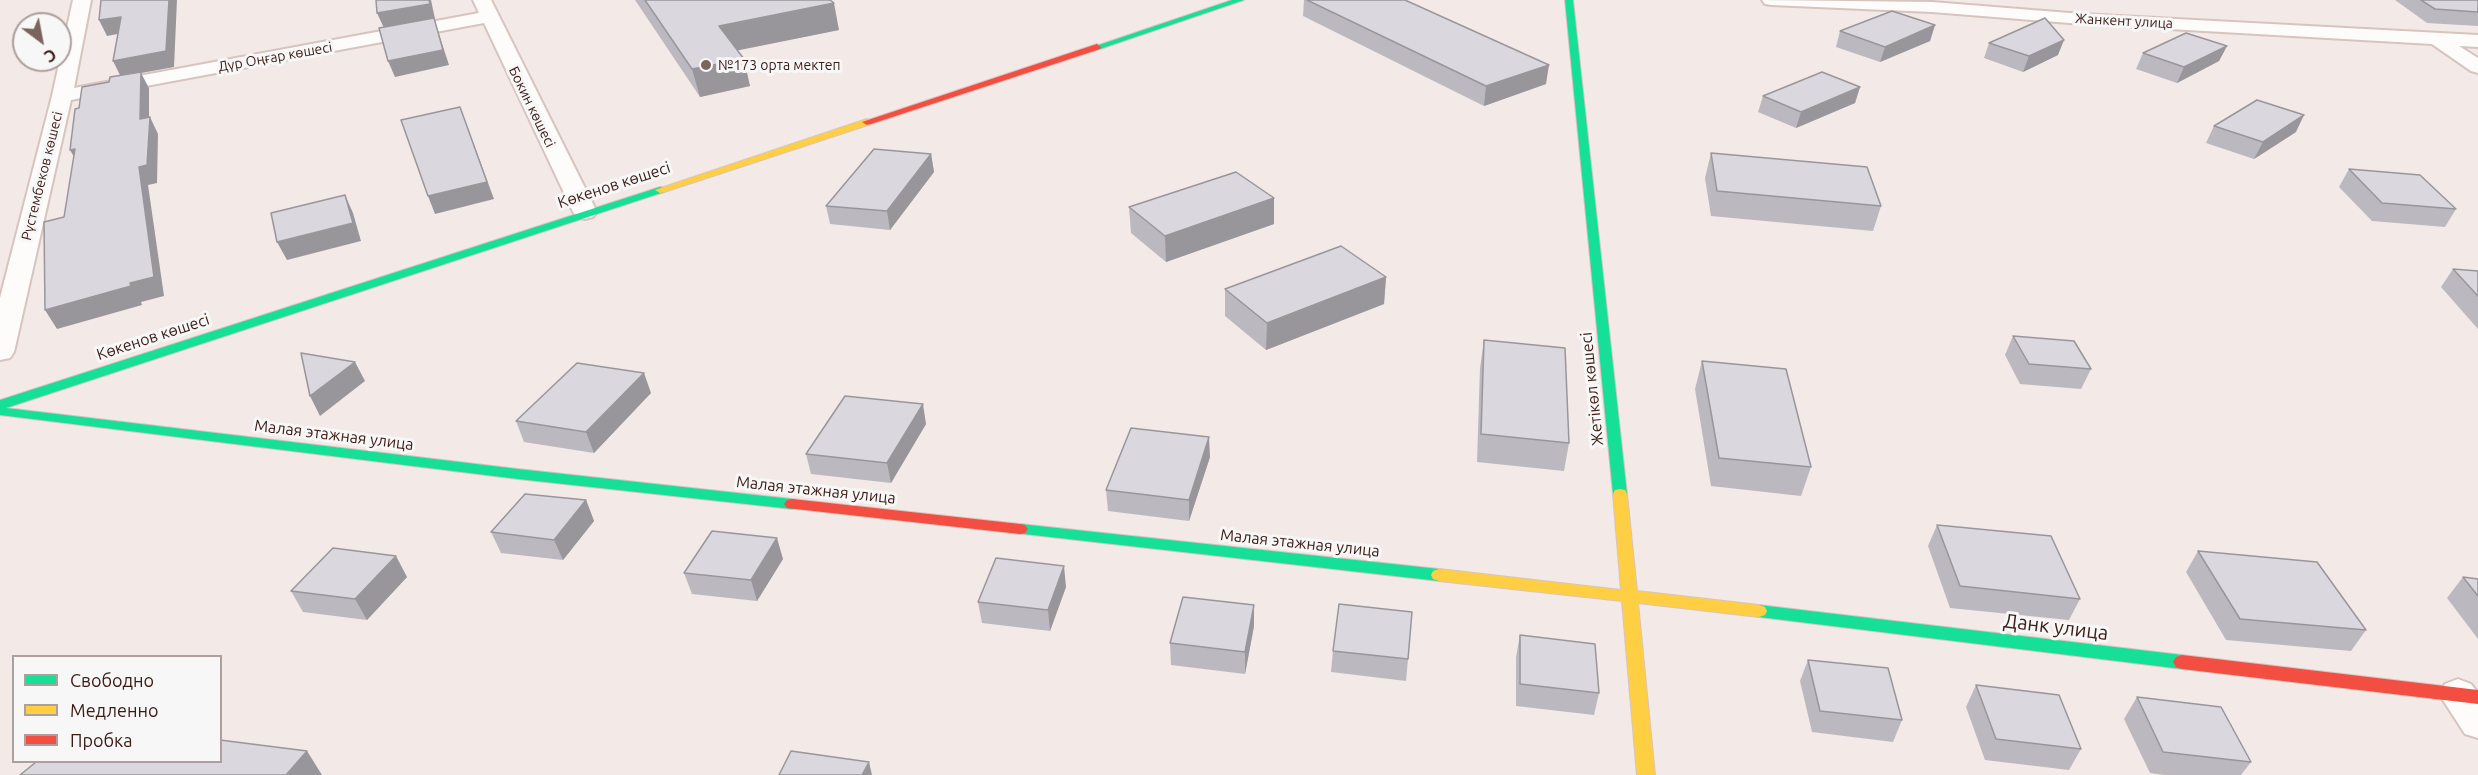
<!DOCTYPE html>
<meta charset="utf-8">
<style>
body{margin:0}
#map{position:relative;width:2478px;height:775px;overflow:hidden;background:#f3e9e6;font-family:Ubuntu,sans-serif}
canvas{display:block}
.legend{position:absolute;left:12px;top:655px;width:210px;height:108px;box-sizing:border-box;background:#f7f7f7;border:2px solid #ac9f9d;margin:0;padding:8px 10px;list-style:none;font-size:18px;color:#3c1c15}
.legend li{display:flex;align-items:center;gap:12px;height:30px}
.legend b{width:30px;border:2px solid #ac9f9d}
.north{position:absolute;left:12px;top:12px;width:60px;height:60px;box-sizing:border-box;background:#f7f7f7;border:2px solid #ac9f9d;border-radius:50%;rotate:148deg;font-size:16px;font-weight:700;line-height:24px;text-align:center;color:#3c1c15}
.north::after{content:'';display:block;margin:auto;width:21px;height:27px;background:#7c645e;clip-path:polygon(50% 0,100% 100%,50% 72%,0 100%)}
</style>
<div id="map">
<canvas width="2478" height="775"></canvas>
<ul class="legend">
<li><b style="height:8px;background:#16e098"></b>Свободно</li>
<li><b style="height:8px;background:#ffcf43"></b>Медленно</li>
<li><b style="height:8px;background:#f24e42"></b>Пробка</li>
</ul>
<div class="north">С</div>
</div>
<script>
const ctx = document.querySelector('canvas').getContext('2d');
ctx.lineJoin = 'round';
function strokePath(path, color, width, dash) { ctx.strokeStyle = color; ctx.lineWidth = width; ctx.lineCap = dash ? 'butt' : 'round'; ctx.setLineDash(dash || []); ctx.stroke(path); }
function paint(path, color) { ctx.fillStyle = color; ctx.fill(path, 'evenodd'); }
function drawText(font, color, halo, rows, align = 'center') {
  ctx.font = font + ' Ubuntu,sans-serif'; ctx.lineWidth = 6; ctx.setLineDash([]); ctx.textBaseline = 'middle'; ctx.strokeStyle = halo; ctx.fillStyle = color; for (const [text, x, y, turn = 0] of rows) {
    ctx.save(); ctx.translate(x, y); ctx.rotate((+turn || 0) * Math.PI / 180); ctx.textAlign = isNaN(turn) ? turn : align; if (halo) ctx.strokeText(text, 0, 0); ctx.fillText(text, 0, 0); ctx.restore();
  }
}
const street = new Path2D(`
 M73 0H91L74 88 479 13 473 0H491L597 212 593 217 585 219 577 217 573 212 484 23 71 100 14 352 10 358 0 360V298L52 96Z
 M1762 0 1932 2 2082 14 2478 35V47L2459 46 2478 58V73L2471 71 2432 44 2082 24 1932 12 1771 5 1765 4Z
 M2458 679 2471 684 2478 693V738L2465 734 2439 694 2445 684Z`);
const fast = new Path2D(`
 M1232 0H1244L1100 49 1093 47Z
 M1565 0H1573L1627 494 1625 498H1615L1613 494Z
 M660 187 664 188V192L6 408 518 469 792 499 797 500 800 504 797 508 792 509 518 479 0 415V400Z
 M1020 524 1439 569 1445 571 1447 575 1445 579 1439 581 1015 533 1012 529 1015 525Z
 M1759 605 2182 655 2188 657 2191 662 2188 667 2182 669 1759 617 1753 615 1751 611 1753 607Z`);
const slow = new Path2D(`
 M867 119 872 122 871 124 664 192 660 193 655 190Z
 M1620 489 1625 490 1627 494 1637 591 1759 605 1765 607 1767 611 1765 615 1759 617 1638 603 1655 775H1637L1622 601 1439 581 1433 579 1431 575 1433 571 1439 569 1621 590 1613 494 1615 490Z`);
const jam = new Path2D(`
 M1097 44 1101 47 1100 49 871 124 867 125 862 122Z
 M792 499 1020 524 1025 525 1028 529 1025 533 1020 534 787 508 784 504 787 500Z
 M2182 655 2478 690V704L2182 669 2176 667 2173 662 2176 657Z`);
strokePath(street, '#d8c4be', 4);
strokePath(fast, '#d8c4be', 2);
strokePath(slow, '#d8c4be', 2);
strokePath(jam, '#d8c4be', 2);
paint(street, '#fdfcfb');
paint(fast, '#16e098');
paint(slow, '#ffcf43');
paint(jam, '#f24e42');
paint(new Path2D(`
 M635 0H830L839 30 737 50 750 86 700 97Z
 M1304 0H1405L1546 84 1484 106 1303 16Z
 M2395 0H2478V26L2427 23Z
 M1935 25 1930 41 1880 62 1836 47 1840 31Z
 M1989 43 2058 55 2023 72 1984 58Z
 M2227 46 2219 61 2177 83 2136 69 2143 53Z
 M1860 87 1855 103 1796 128 1758 112 1763 96Z
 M2214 126 2296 132 2254 159 2206 143Z
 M1711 153 1881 206 1873 231 1711 216 1705 178Z
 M931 154 934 172 890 230 830 224 826 206Z
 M2349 169 2456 209 2445 227 2372 221 2339 187Z
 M1129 207 1274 224 1166 262 1131 233Z
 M2453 269 2478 271V329L2441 287Z
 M1386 277 1384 304 1266 350 1225 316V289Z
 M2013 336 2091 369 2081 389 2020 384 2005 355Z
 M1484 340 1569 443 1564 471 1477 462 1480 368Z
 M1702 361 1811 467 1801 496 1711 486 1695 389Z
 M651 393 594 453 524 442 516 421Z
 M926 424 891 483 811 474 806 454Z
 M1210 457 1189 521 1108 511 1106 490Z
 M586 500 594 521 563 560 501 553 491 532Z
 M1937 525 2080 599 2069 620 1950 608 1928 546Z
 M2198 551 2366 630 2351 651 2226 640 2186 572Z
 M783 559 757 601 692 594 684 573Z
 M407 577 367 620 303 612 291 591Z
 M2463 577 2478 579V639L2447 598Z
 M1066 587 1050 631 982 623 978 602Z
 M1254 605V626L1245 674 1171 665 1170 643Z
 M1520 635 1599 693 1594 715 1516 706V657Z
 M1333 651 1408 659 1406 681 1331 672Z
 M1808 660 1902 720 1893 742 1812 732 1800 681Z
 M1976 685 2081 749 2069 770 1985 760 1966 707Z
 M2137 697 2251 762 2241 775H2164L2150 773 2124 719Z`), '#bbb9bf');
paint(new Path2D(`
 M169 0H177L174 67 141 73 149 88V126L150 117 158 134 157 183 148 185 164 296 141 302 142 305 57 329 45 310 130 283 139 167 140 119 121 77 113 61Z
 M429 0H431L435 19H434L449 65 395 77 388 61 384 28 377 13Z
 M834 3 839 30 725 53 719 26Z
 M121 17 128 32 107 36 99 20Z
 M1935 25 1930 41 1880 62 1885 47Z
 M2064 40 2058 55 2023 72 2029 56Z
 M2227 46 2219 61 2177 83 2184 67Z
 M744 59 750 86 700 97 692 69Z
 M1549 65 1546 84 1484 106 1486 86Z
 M1860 87 1855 103 1796 128 1801 112Z
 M460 107 494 199 435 214 428 196Z
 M2304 115 2296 132 2254 159 2263 142Z
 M75 149 80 167 70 150Z
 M931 154 934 172 890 230 887 211Z
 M345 195 353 213 361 241 287 260 277 242Z
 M1274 198V224L1166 262 1165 236Z
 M1386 277 1384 304 1266 350 1267 323Z
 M355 362 365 381 320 416 310 396Z
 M644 373 651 393 594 453 586 432Z
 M923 404 926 424 891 483 887 463Z
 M1209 437 1210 457 1189 521V500Z
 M586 500 594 521 563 560 554 540Z
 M777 538 783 559 757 601 751 580Z
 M396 556 407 577 367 620 355 599Z
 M1064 566 1066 587 1050 631 1048 610Z
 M1254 605V626L1245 674V652Z
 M307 751 322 775H286Z
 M869 762 872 775H862Z`), '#99969b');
const building = new Path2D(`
 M101 0H169L166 51 113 61 121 17 99 20Z
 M376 0H429L430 4 377 13Z
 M645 0H830L834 3 719 26 744 59 692 69Z
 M1307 0H1405L1549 65 1486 86Z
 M2421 0H2478V12L2435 9Z
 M1892 11 1935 25 1885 47 1840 31Z
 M434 18 443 50 388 61 379 28Z
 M2045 18 2064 40 2029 56 1989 43Z
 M2186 33 2227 46 2184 67 2143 53Z
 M141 72 140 119 150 117 147 165 139 167 154 277 130 283 131 286 45 310 44 222 64 217 75 149 70 150 75 109 79 108 82 87 109 82 110 77Z
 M1822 72 1860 87 1801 112 1763 96Z
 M2257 100 2304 115 2263 142 2214 126Z
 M460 107 487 182 428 196 401 120Z
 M874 149 931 154 887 211 826 206Z
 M1711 153 1867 167 1881 206 1717 191Z
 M2349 169 2420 175 2456 209 2382 203Z
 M1236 172 1274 198 1165 236 1129 207Z
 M345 195 353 223 277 242 271 213Z
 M1341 246 1386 277 1267 323 1225 289Z
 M2453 269 2478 271V296Z
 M2013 336 2074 341 2091 369 2029 364Z
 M1484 340 1565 348 1569 443 1481 434Z
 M301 353 355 362 310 396Z
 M1702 361 1786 369 1811 467 1719 458Z
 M577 363 644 373 586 432 516 421Z
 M845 396 923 404 887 463 806 454Z
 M1131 428 1209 437 1189 500 1106 490Z
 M525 494 586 500 554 540 491 532Z
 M1937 525 2051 536 2080 599 1960 586Z
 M712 531 777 538 751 580 684 573Z
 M333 548 396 556 355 599 291 591Z
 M2198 551 2317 562 2366 630 2240 619Z
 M996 558 1064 566 1048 610 978 602Z
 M2463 577 2478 579V596Z
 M1183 597 1254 605 1245 652 1170 643Z
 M1339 604 1412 612 1408 659 1333 651Z
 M1520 635 1595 644 1599 693 1520 684Z
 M1808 660 1888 668 1902 720 1820 711Z
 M1976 685 2059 695 2081 749 1996 739Z
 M2137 697 2221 707 2251 762 2163 752Z
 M220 740 307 751 286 775H20L36 762H220Z
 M791 751 869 762 862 775H779Z`);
paint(building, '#dad7de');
strokePath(building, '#99969b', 1.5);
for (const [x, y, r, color] of [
 [706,65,6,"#7c645e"]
]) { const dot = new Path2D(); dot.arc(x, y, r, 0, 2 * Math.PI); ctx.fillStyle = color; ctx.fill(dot); strokePath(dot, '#f7f7f7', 2); }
drawText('14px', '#3c1c15', '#f7f7f7', [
 ["Жанкент улица",2124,21,3],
 ["Дүр Оңғар көшесі",275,57,-10],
 ["Бокин көшесі",532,107,64],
 ["Рүстембеков көшесі",42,176,-76]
]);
drawText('14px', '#3c1c15', '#f7f7f7', [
 ["№173 орта мектеп",718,65]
], 'left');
drawText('16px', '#3c1c15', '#f7f7f7', [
 ["Көкенов көшесі",614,185,-18],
 ["Көкенов көшесі",153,337,-18],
 ["Жетікөл көшесі",1592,389,-96],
 ["Малая этажная улица",334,435,7],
 ["Малая этажная улица",816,490,6],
 ["Малая этажная улица",1300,543,6]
]);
drawText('20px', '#3c1c15', '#f7f7f7', [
 ["Данк улица",2056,627,7]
]);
</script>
